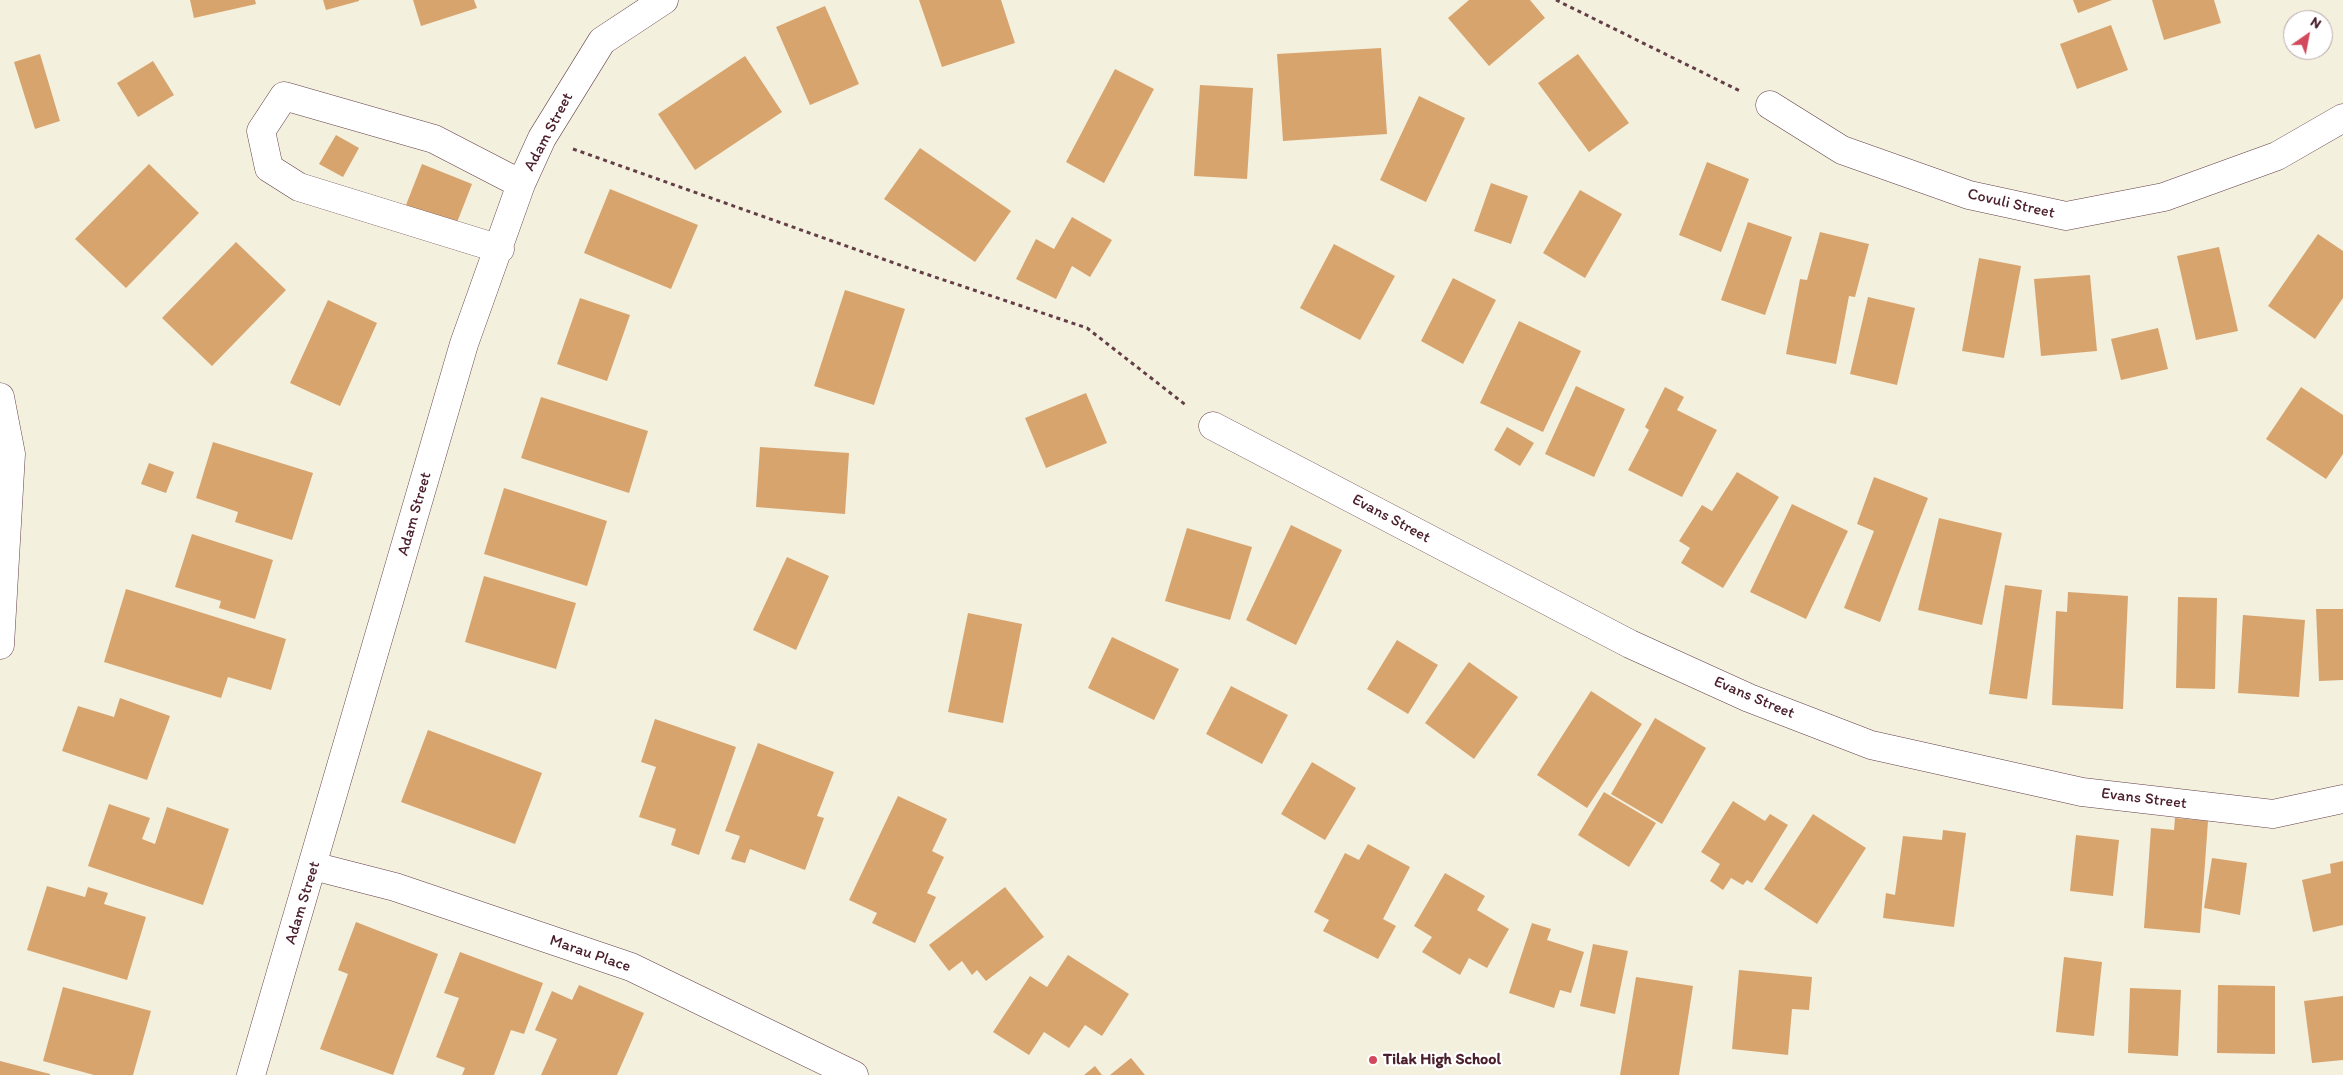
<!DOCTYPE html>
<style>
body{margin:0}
#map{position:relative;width:2343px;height:1075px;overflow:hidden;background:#f3f0de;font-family:Itim,sans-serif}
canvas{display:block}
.north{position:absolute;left:2283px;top:10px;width:50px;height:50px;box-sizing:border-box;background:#fff;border:1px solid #b7a5aa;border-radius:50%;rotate:33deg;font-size:14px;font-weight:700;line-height:20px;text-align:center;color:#4a1f2b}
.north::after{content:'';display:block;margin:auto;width:18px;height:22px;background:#d1495b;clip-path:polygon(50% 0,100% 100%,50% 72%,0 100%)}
</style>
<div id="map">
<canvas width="2343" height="1075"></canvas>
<div class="north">N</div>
</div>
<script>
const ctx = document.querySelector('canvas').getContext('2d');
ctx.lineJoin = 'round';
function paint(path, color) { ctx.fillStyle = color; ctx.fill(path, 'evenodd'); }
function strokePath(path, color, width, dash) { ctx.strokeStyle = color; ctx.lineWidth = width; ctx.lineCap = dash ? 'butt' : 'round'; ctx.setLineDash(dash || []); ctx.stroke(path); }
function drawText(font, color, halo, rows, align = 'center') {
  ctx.font = font + ' Itim,sans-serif'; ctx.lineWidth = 4.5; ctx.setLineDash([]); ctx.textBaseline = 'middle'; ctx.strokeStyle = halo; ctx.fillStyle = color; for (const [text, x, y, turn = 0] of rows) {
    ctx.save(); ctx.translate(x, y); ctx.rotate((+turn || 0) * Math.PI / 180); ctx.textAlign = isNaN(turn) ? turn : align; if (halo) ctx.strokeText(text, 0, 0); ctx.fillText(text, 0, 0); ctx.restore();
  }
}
paint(new Path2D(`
 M190 0H255L256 4 194 18Z
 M323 0H359V1L326 10Z
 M413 0H474L477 8 421 26Z
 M919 0H1001L1015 43 942 67Z
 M1469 0H1530L1545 18 1489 66 1448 18Z
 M2073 0H2112L2078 13Z
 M2152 0H2214L2221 23 2164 40Z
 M825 6 859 84 810 105 776 27Z
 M2111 25 2128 70 2077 89 2060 44Z
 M1381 48 1387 134 1283 141 1277 54Z
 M40 54 60 121 35 129 14 62Z
 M1578 54 1629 123 1589 152 1538 83Z
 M745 56 782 112 695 170 658 114Z
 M153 61 174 95 138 117 117 83Z
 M1115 69 1154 89 1104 183 1066 162Z
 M1200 85 1253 88 1247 179 1194 176Z
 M1419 96 1465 118 1426 202 1380 180Z
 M336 135 359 148 343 177 319 164Z
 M920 148 1011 211 975 262 884 199Z
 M1707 162 1749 179 1721 252 1679 235Z
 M149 164 199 213 126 288 75 239Z
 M422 164 472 184 456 225 406 205Z
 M1491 183 1528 196 1511 244 1474 231Z
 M610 189 698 225 671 289 584 253Z
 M1580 190 1622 214 1585 278 1543 253Z
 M1072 217 1112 240 1090 277 1072 266 1056 299 1016 279 1036 239 1054 249Z
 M1748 222 1792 237 1765 315 1721 300Z
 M1820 232 1869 244 1855 297 1849 296 1836 364 1786 354 1800 279 1807 280Z
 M2318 234 2343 251V298L2315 339 2268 306Z
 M236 242 286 290 212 366 162 318Z
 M1334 244 1395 276 1360 340 1300 308Z
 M2219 247 2238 331 2196 340 2177 256Z
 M1979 258 2021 266 2004 358 1962 351Z
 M2090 275 2097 351 2041 356 2034 279Z
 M1453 278 1496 300 1463 364 1421 341Z
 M845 290 905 309 874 405 814 386Z
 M1868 297 1915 308 1897 385 1850 374Z
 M580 298 630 315 607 381 557 364Z
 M328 300 377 323 340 406 290 383Z
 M1519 321 1581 351 1543 432 1480 403Z
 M2158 328 2168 369 2121 380 2111 339Z
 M1576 386 1625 409 1594 477 1545 454Z
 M1665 387 1684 397 1677 410 1717 430 1682 497 1628 470 1649 430 1645 427Z
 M2301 387 2343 415V454L2326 479 2266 439Z
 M1086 393 1107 443 1046 468 1025 418Z
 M541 397 648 431 629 493 521 458Z
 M1507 427 1534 443 1520 466 1494 450Z
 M213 442 313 473 292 540 235 522 238 512 196 498Z
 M760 447 849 453 845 514 756 507Z
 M149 463 174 472 166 493 141 484Z
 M1737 472 1779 497 1723 588 1681 563 1690 548 1679 541 1702 505 1712 511Z
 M1874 477 1928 498 1880 622 1844 608 1874 531 1857 524Z
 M504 488 607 521 587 586 484 554Z
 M1792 504 1848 531 1806 619 1750 592Z
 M1939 518 2002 533 1982 625 1918 610Z
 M1291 525 1342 550 1296 645 1246 620Z
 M1187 528 1252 547 1230 620 1165 601Z
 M192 534 273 560 255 619 219 608 221 601 175 587Z
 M787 557 829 576 796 650 753 630Z
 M484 576 576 603 556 669 465 642Z
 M2005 585 2042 590 2027 699 1989 694Z
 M126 589 286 639 271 690 228 677 221 698 104 662Z
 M2068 592 2128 596 2123 709 2052 705 2056 611 2067 612Z
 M2178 597 2217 598 2215 689 2176 688Z
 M2316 609H2343V680L2319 681Z
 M968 613 1022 624 1003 723 948 712Z
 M2243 615 2305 620 2299 697 2238 693Z
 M1112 637 1179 669 1154 720 1088 688Z
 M1397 640 1438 665 1408 714 1367 689Z
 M1469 662 1518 697 1474 759 1425 723Z
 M1231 686 1288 715 1262 764 1206 734Z
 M1591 691 1642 724 1587 808 1537 775Z
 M120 698 170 716 147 780 62 751 78 706 114 717Z
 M1655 718 1706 748 1662 824 1611 794Z
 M655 719 736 747 699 855 671 845 676 829 639 817 656 767 641 762Z
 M428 730 542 773 515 844 401 802Z
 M758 743 834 772 817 816 824 818 805 870 750 849 745 863 731 859 740 836 725 831Z
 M1312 762 1356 788 1325 840 1281 814Z
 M1604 792 1656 823 1629 867 1578 835Z
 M898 796 947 819 932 851 944 857 927 893 936 897 915 943 872 923 877 913 849 900Z
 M1733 801 1765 821 1770 814 1788 825 1752 883 1747 880 1743 885 1731 878 1723 890 1710 881 1720 864 1701 852Z
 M109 804 150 818 142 839 155 844 167 807 229 829 203 905 88 866Z
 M1813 814 1866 848 1817 924 1764 889Z
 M2175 818 2208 821 2200 933 2144 928 2151 828 2174 830Z
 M1943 830 1966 833 1954 927 1883 918 1886 893 1895 895 1903 836 1942 840Z
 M2076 835 2119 840 2113 896 2070 891Z
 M1368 844 1410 867 1383 919 1396 926 1378 959 1323 931 1329 920 1314 912 1345 853 1359 860Z
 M2212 858 2247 863 2240 915 2204 908Z
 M2343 861V925L2313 932 2302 880 2331 873 2330 864Z
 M1445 873 1485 896 1477 910 1509 929 1487 968 1469 958 1460 975 1422 952 1432 937 1414 926Z
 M47 886 85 897 88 887 108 893 104 904 146 917 127 980 27 950Z
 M1005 887 1044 937 986 981 977 970 972 975 962 961 949 971 929 945Z
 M356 922 438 954 393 1075 320 1049 348 974 338 970Z
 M1532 923 1551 929 1547 940 1584 952 1571 993 1560 990 1554 1008 1509 993Z
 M1593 944 1628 951 1615 1014 1580 1006Z
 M460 952 543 983 524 1034 511 1030 494 1075H462L465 1068 436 1057 459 998 444 993Z
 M1068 955 1129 994 1102 1036 1085 1025 1069 1048 1044 1032 1029 1055 993 1032 1030 976 1047 987Z
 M2064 957 2102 962 2094 1036 2056 1032Z
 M1739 970 1812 977 1809 1010 1792 1009 1788 1055 1732 1049Z
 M1636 977 1693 986 1679 1075H1620Z
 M579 985 644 1013 617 1075H541L557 1039 535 1030 552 991 572 1000Z
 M2218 985 2275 986V1054L2217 1053Z
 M63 987 151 1011 133 1075H94L43 1061Z
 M2130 988 2181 990 2178 1056 2128 1053Z
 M2343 996V1060L2312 1063 2304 1001Z
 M1131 1058 1145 1075H1110Z
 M0 1061 50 1074V1075H0Z
 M1095 1066 1102 1075H1084Z`), '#d8a46e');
const minor = new Path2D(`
 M1770 105 1842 150 1969 195 2066 216 2164 197 2277 156 2343 118
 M500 249 299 187 269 168 261 131 284 96 434 139 521 184
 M1213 426 1630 644 1749 698 1871 745 2082 792 2273 814 2343 799
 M313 866 395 887 631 967 854 1075
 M251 1075 464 344 521 184 542 138 602 41 664 0`);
const secondary = new Path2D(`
 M0 397 11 454 0 645`);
strokePath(minor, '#633e46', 29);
strokePath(secondary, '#633e46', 29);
strokePath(new Path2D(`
 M1556 0 1742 92
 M573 149 911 269 1087 328 1187 406`), '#633e46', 3, [4, 4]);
strokePath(minor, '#fff', 28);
strokePath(secondary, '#fff', 28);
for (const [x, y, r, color] of [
 [1373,1060,5,"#d1495b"]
]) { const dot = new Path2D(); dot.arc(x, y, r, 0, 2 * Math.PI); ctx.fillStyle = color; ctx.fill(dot); strokePath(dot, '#fff', 2); }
drawText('16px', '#4a1f2b', '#fff', [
 ["Adam Street",549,132,-62],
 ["Covuli Street",2011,204,13],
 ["Adam Street",415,514,-74],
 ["Evans Street",1391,519,28],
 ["Evans Street",1754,698,23],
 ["Evans Street",2144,799,7],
 ["Adam Street",303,903,-73],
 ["Marau Place",590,954,19]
]);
drawText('bold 16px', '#4a1f2b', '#fff', [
 ["Tilak High School",1383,1060]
], 'left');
</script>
